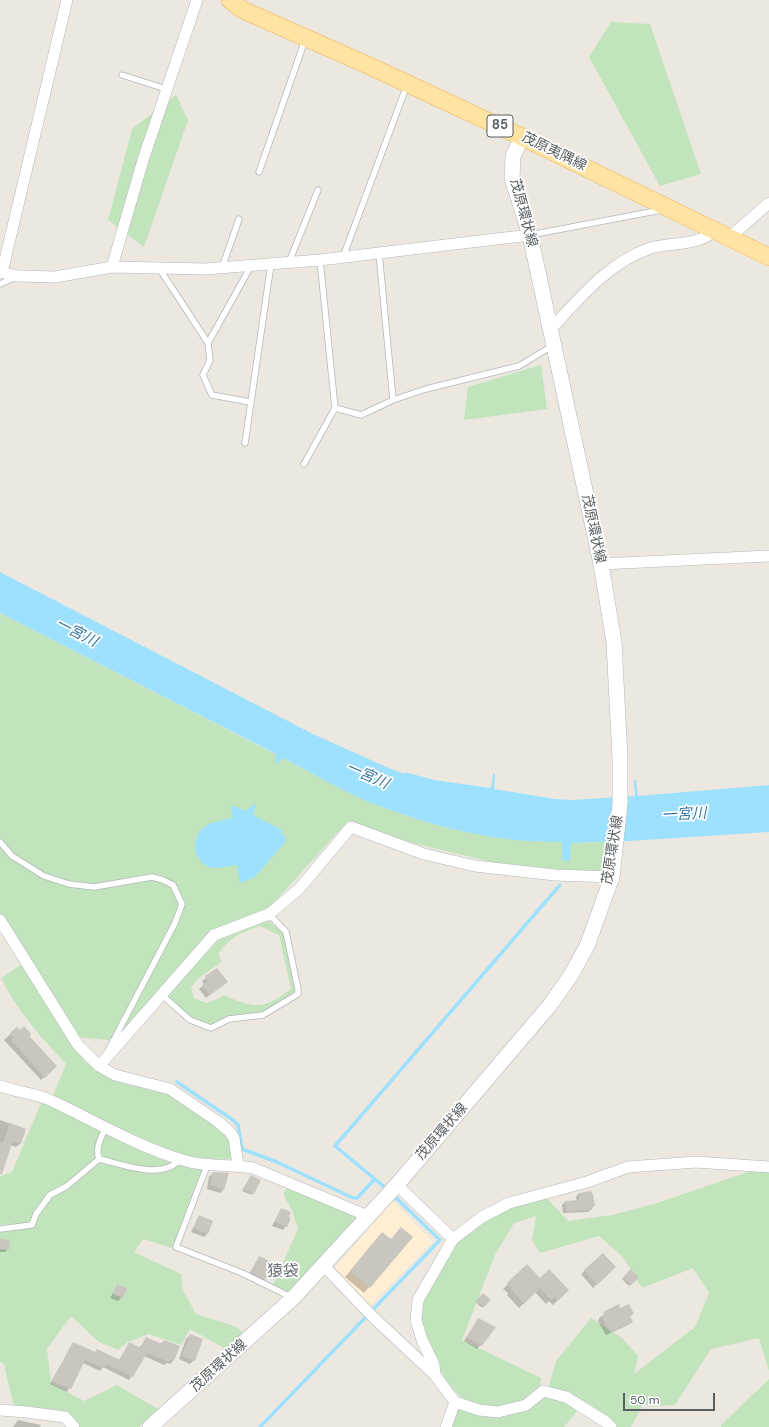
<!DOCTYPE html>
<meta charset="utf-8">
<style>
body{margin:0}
#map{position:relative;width:769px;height:1427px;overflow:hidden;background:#ece8e0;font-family:"DM Sans",sans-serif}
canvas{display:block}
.scale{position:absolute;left:623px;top:1393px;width:92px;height:18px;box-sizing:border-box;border:2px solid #595e61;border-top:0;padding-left:5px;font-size:12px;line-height:14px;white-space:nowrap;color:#595e61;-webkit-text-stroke:3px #fff;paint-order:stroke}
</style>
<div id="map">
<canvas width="769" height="1427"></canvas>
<div class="scale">50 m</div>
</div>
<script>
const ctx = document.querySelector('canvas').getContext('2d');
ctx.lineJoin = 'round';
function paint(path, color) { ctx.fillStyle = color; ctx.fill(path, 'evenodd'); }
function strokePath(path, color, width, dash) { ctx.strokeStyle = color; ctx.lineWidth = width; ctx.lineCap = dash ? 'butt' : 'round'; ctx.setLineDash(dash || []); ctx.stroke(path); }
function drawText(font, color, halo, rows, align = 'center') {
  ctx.font = font + ' "DM Sans","Noto Sans JP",sans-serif'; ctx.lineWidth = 3.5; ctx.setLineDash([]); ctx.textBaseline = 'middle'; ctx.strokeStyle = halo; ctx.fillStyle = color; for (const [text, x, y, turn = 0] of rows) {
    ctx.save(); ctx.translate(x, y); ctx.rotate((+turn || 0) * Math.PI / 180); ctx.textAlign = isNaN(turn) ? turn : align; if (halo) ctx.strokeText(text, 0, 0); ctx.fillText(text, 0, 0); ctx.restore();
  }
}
paint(new Path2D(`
 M393 1201 433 1242 369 1307 336 1274V1266Z`), '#fdeed4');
paint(new Path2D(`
 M611 22 650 24 701 174 660 186 589 57Z
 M176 95 188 120 144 247 108 220 132 129Z
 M541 365 547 409 464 420 468 387Z
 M0 613 277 755 275 763 283 758C313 773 342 791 372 803 426 826 503 843 562 842V860L571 843 606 842 603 873 500 864 380 835 348 821 270 907 212 930 117 1041 78 1037 0 913Z
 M268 920 284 934 296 990 294 995 263 1013 231 1016 211 1025 197 1022 167 996 220 938ZM260 926 279 935 291 989C263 1010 255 1009 224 995L218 999 206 1003 194 998 191 988 198 979 221 962 219 953C229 937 243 932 260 926Z
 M22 964 85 1062 113 1078 170 1094 221 1128 230 1138 234 1159 187 1158 52 1098 66 1064C41 1037 17 1011 1 978Z
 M41 1103 50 1105 102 1129 96 1160 70 1180 77 1182 100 1163C122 1167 166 1182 182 1162L204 1166 172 1248 143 1239 134 1252 181 1274 183 1290 196 1314 237 1327 244 1334 226 1349 190 1329 181 1345 149 1334 128 1342 118 1350 99 1342 71 1316 47 1349 51 1383 84 1401 117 1385 158 1409 139 1427H80L72 1416 14 1407 4 1364 0 1362V1226L35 1227 45 1197 28 1223 0 1225V1176L12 1172Z
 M106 1134 171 1161H175L156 1169 105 1158 100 1151 103 1136Z
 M751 1171 769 1172V1371L759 1338 711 1349 675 1405 649 1407 644 1403 631 1427H616L569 1396 549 1386 556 1361 591 1318 622 1338 638 1356 634 1374 695 1327 709 1293 693 1268 642 1288 623 1257 599 1236 540 1253 532 1240 536 1216 514 1223 495 1255 462 1340 541 1378 539 1390 525 1402 506 1406 488 1407 468 1403 448 1385 423 1333 420 1319 424 1296 455 1241 486 1219 509 1207 546 1197 568 1221 612 1215 654 1204Z
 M287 1188 358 1217 289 1293 273 1285 298 1229 292 1210 283 1194Z
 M769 1379V1427H721V1425Z
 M548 1395 559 1399 578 1410 564 1427H449L456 1410 461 1408 528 1407Z`), '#c1e4bc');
paint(new Path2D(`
 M0 572 313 734 384 766 404 774 405 772 434 780 491 788 493 774H495L494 789 555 799 572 800 635 796 634 780H636L638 796 769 785V832L630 841 571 843 570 861 562 860V842C499 843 432 827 374 804 343 792 313 773 283 758L276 764 275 763 276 754 0 613Z
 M254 804 256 805 253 815 282 830 281 834 284 835 286 841 255 877 240 883 237 865C228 866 218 870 209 867 193 861 191 838 203 828 211 821 223 821 233 818L231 805 246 811Z`), '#9ee1fe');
paint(new Path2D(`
 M217 969 226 982 206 998 199 989 204 985 202 981Z
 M17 1028 30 1037 56 1066 41 1080 4 1040Z
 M0 1120 25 1129 20 1144 16 1147 10 1145 0 1165Z
 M213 1173 227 1174 223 1190 220 1193 207 1189 209 1177Z
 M251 1176 260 1181 252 1195 242 1191Z
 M579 1193 594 1206 588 1212 563 1213 562 1205 565 1202 577 1201 576 1197Z
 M281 1209 290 1219 283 1230 272 1226Z
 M199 1216 212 1222 207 1234 204 1237 191 1232Z
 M0 1239 8 1249 5 1252H0Z
 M377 1239 369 1287 364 1293 345 1277Z
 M602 1254 615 1267 593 1288 581 1274Z
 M259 1257 265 1279 261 1283 248 1276Z
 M527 1266 540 1279 568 1290 553 1305 549 1301 546 1304 535 1292 519 1308 507 1295 508 1293 503 1289Z
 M631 1271 637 1278 629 1286 622 1279Z
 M118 1285 122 1297 118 1301 110 1298Z
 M483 1294 489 1300 482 1308 476 1302Z
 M618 1306 620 1310 632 1314 629 1317 632 1322 628 1325 606 1335 598 1321 600 1317Z
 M478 1319 481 1345 477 1349 464 1341Z
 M190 1335 194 1360 190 1364 179 1359 186 1339Z
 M146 1338 160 1344 164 1341 173 1361 170 1364 167 1363 164 1365 144 1356 129 1380 103 1367 100 1371 83 1363 67 1392 50 1384 73 1343 94 1353 97 1350 119 1360 129 1344 139 1349Z
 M18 1420 41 1425 40 1427H13Z`), '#0003');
strokePath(new Path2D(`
 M177 1082 233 1120 238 1125 242 1149 277 1162 353 1198H357L375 1179
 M388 1190 335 1146 560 885
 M260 1427 440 1240 393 1195`), '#9ee1fe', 3.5);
paint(new Path2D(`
 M217 968 228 982 210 995 202 985 208 981 205 976Z
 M24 1026 31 1034 30 1037 57 1066 45 1078 11 1040 14 1038 10 1033 17 1027 20 1030Z
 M10 1123 26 1129 21 1144 13 1141 2 1174H0V1142L3 1143Z
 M213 1172 229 1173 224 1190 210 1185Z
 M251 1175 261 1180 254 1194 243 1189Z
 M591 1191 592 1194H593L595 1206 592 1207V1210L566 1211 565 1201 579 1200V1193Z
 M281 1208 291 1212 289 1217 291 1218 287 1227 275 1222Z
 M199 1215 213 1221 208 1234 193 1228Z
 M401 1227 413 1237 370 1288 350 1271 382 1232 391 1239Z
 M0 1239 10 1240 9 1250 0 1249Z
 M603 1253 616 1267 597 1285 584 1270Z
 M259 1256 273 1263 265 1280 251 1272Z
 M527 1264 540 1278 549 1269 569 1290 558 1301 555 1297 551 1300 540 1288 524 1304 511 1289 512 1288 507 1283Z
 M631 1269 639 1278 631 1285 623 1277Z
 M117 1284 127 1288 123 1298 113 1294Z
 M483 1293 491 1300 484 1307 476 1300Z
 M619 1304 620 1308 629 1304 634 1314 630 1316 633 1322 610 1332 601 1316 604 1315 603 1312Z
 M478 1318 496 1327 482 1346 467 1337Z
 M190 1334 203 1339 195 1361 182 1356Z
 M146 1337 162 1344 164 1340 180 1346 174 1361 170 1360 169 1362 147 1353 133 1377 106 1364 104 1368 85 1360 71 1389 52 1381 73 1342 95 1352 97 1349 120 1360 129 1342 141 1348Z`), '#c9c5bf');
const lane = new Path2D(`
 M122 75 166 89
 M259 172 305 40
 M530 235 661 210
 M379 253 393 400
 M343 257 407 85
 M289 262 318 190
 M159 268 208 343 210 360 203 375 212 395 250 402
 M222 268 239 219
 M0 284 16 277
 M208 343 251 266
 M335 408 361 415 393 400 426 389 519 366 552 346
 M245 443 271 264
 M304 464 335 408 320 260
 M0 842 12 856 44 876 69 884 94 887 152 877 163 880 173 885 182 904 175 923 109 1049
 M162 995 190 1020 211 1028 229 1019 263 1015 298 994V989L286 932 269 914
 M99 1159C122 1164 163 1181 180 1159
 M208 1163 176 1247 242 1273 291 1297
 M0 1229 32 1225 36 1214 50 1195 67 1186 99 1159C95 1148 101 1137 106 1127`);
const street = new Path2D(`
 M730 237 769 203
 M112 267 143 160 197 0
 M0 272 18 276 55 277 112 267 205 269 320 260 530 235
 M2 272 67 0
 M550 330C578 300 608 263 648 249 665 242 704 246 713 230
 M601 564 769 556
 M0 920 78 1045 99 1066 115 1075 170 1089 217 1121 229 1131 234 1138 238 1165
 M99 1066 214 935 269 914 299 889 351 827 424 854 475 866 555 875 612 877
 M0 1086C16 1092 34 1093 50 1100 95 1121 138 1147 186 1161 205 1167 231 1164 253 1168L368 1216
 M397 1185 453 1239
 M323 1265 373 1317 435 1375 455 1402 479 1410 498 1412 526 1405 543 1391 566 1397 606 1422 611 1427
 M435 1375 434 1365 422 1340 416 1320 418 1300 453 1239 482 1217 509 1203 587 1182 628 1167 696 1162 769 1167
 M0 1410 26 1412 65 1417 74 1427
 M446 1427 455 1402`);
const secondary = new Path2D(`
 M150 1427 293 1298 395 1187 550 1005 571 975 587 946 612 877 620 804V759L614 642 601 564 530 235 512 178 513 156 522 137`);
const primary = new Path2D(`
 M230 0 243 10 374 68 522 137 769 257`);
strokePath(lane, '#b3b7bb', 7);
strokePath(street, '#b3b7bb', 12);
strokePath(secondary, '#b2b7bb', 16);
strokePath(primary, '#f0b055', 18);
strokePath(lane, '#fff', 5.5);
strokePath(street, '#fff', 11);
strokePath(secondary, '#fff', 15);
strokePath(primary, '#fee3a3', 17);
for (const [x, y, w] of [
 [500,126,26]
]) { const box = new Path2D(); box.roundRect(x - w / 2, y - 11, w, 22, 3); ctx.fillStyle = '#fff'; ctx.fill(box); strokePath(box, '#595e61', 1); }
drawText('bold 13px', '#595e61', null, [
 ["85",500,126]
]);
drawText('14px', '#595e61', '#fff', [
 ["茂原夷隅線",554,152,26],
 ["茂原環状線",523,213,75],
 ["茂原環状線",593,529,78],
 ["茂原環状線",613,850,-81],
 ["茂原環状線",442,1132,-49],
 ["茂原環状線",219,1366,-42]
]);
drawText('italic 15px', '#37779e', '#fff', [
 ["一宮川",76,633,27],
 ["一宮川",367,776,24],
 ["一宮川",684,815,-3]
]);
drawText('16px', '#6a7073', '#fff', [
 ["猿袋",283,1272]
]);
</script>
